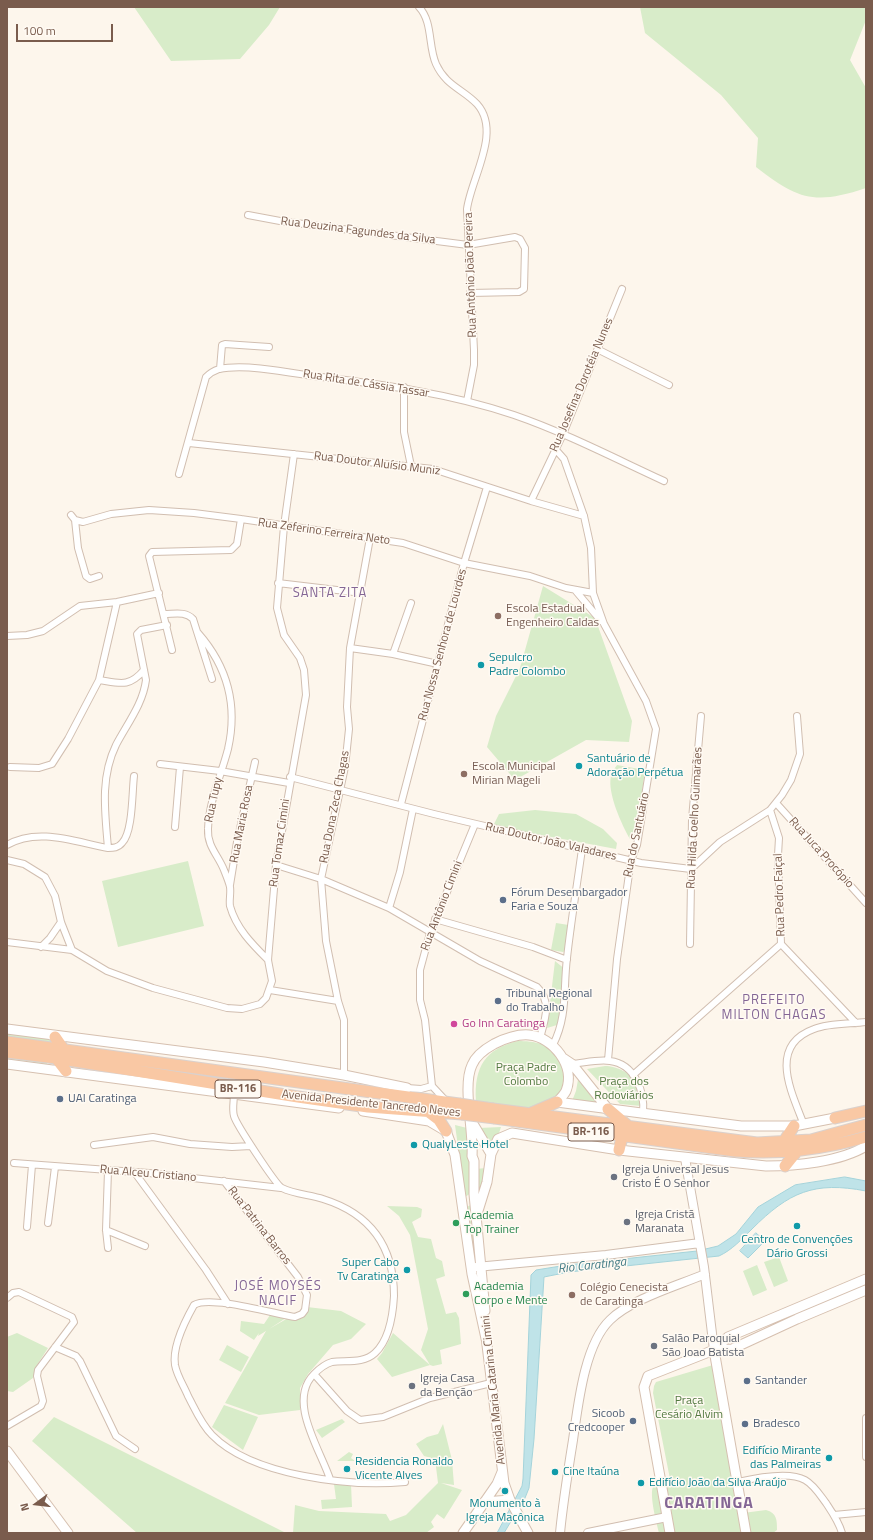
<!DOCTYPE html>
<meta charset="utf-8">
<style>
body{margin:0}
#map{position:relative;width:873px;height:1540px;overflow:hidden;background:#fdf6ec;font-family:"Titillium Web",sans-serif}
canvas{display:block}
.frame{position:absolute;inset:0;border:8px solid #7a5c4d;pointer-events:none}
.north{position:absolute;left:16px;top:1484px;width:40px;height:40px;-webkit-text-stroke:3px #fffaf3;paint-order:stroke;rotate:255deg;font-size:11px;font-weight:700;line-height:16px;text-align:center;color:#7a5c4d}
.north::after{content:'';display:block;margin:auto;width:14px;height:18px;background:#7a5c4d;clip-path:polygon(50% 0,100% 100%,50% 72%,0 100%)}
.scale{position:absolute;left:16px;top:24px;width:97px;height:18px;box-sizing:border-box;border:2px solid #7a5c4d;border-top:0;padding-left:5px;font-size:12px;line-height:14px;white-space:nowrap;color:#7a5c4d;-webkit-text-stroke:3px #fffaf3;paint-order:stroke}
</style>
<div id="map">
<canvas width="873" height="1540"></canvas>
<div class="frame"></div>
<div class="north">N</div>
<div class="scale">100 m</div>
</div>
<script>
const ctx = document.querySelector('canvas').getContext('2d');
ctx.lineJoin = 'round';
function paint(path, color) { ctx.fillStyle = color; ctx.fill(path, 'evenodd'); }
function strokePath(path, color, width, dash) { ctx.strokeStyle = color; ctx.lineWidth = width; ctx.lineCap = dash ? 'butt' : 'round'; ctx.setLineDash(dash || []); ctx.stroke(path); }
function drawText(font, color, halo, rows, align = 'center') {
  ctx.font = font + ' "Titillium Web",sans-serif'; ctx.lineWidth = 3; ctx.setLineDash([]); ctx.textBaseline = 'middle'; ctx.strokeStyle = halo; ctx.fillStyle = color; for (const [text, x, y, turn = 0] of rows) {
    ctx.save(); ctx.translate(x, y); ctx.rotate((+turn || 0) * Math.PI / 180); ctx.textAlign = isNaN(turn) ? turn : align; if (halo) ctx.strokeText(text, 0, 0); ctx.fillText(text, 0, 0); ctx.restore();
  }
}
paint(new Path2D(`
 M134 7H280L269 25 240 59 171 61Z
 M640 7H866V20L850 60 866 88V188C815 205 798 200 756 167L758 138 721 95 645 33Z
 M543 586 595 618 632 721 629 742 586 740 515 780 487 747 496 716 520 668Z
 M617 765 645 770 636 838 630 839C622 825 607 793 611 776 611 773 615 768 617 765Z
 M535 810 576 814 603 829 617 843 616 849 493 826 499 814Z
 M188 861 204 926 118 947 102 881Z
 M556 923 575 926 571 948 563 952 551 950Z
 M555 961 566 970 561 1021 557 1025 547 1028Z
 M7 1033 52 1039 51 1043 7 1038Z
 M518 1041C533 1041 553 1044 562 1058 566 1066 567 1081 569 1089L538 1109 494 1110 476 1101C474 1067 485 1049 518 1041Z
 M7 1055 47 1061V1066L7 1061Z
 M605 1066C616 1066 632 1073 637 1084 639 1091 640 1099 641 1106L620 1104 587 1069Z
 M579 1074 605 1105 572 1101 576 1091Z
 M455 1125 467 1128 471 1193 465 1197Z
 M501 1127 498 1136 489 1143 479 1128Z
 M486 1168 479 1201 476 1169Z
 M472 1204 473 1227 470 1228 467 1207Z
 M387 1206 417 1207 422 1209 421 1217 412 1222 418 1237 431 1239 436 1258 442 1261 445 1276 436 1279 446 1314 456 1312 459 1318 461 1344 440 1350 442 1364 433 1366 430 1365 421 1350 428 1329 410 1235 399 1216Z
 M475 1228 479 1264H472L468 1229Z
 M779 1257 788 1281 774 1287 764 1262Z
 M757 1265 767 1290 753 1296 743 1271Z
 M307 1307 341 1311 366 1324 351 1339 333 1345 308 1374 300 1388V1410L259 1415 225 1403 266 1331 258 1336 259 1333 254 1340 240 1331 241 1321 264 1324 270 1315 286 1318 269 1329Z
 M17 1333 48 1348 37 1365 33 1378 13 1392 7 1391V1337Z
 M393 1333 430 1365 392 1377 377 1359 382 1353Z
 M227 1345 249 1357 241 1372 219 1360Z
 M713 1365 741 1533H659C657 1524 647 1489 655 1484 659 1482 665 1481 670 1479L653 1393 654 1386 656 1382Z
 M224 1405 258 1417 243 1450 212 1427Z
 M54 1417 286 1533H137L32 1441Z
 M342 1419 345 1422 322 1438 316 1430Z
 M443 1424 452 1460 454 1485 441 1483 462 1490 444 1519 437 1514 431 1522 434 1527 426 1533H293L295 1505 319 1511 386 1514 390 1521 406 1515 438 1483 435 1459 424 1456 416 1444 427 1437 438 1434Z
 M349 1452 353 1454 351 1458 355 1461H337Z
 M334 1484H351L352 1507 322 1509 321 1500 336 1499Z
 M766 1510C777 1513 777 1520 777 1530L773 1533H746L743 1513Z`), '#d8ecc9');
const water = new Path2D(`
 M845 1177 866 1181V1191C814 1181 789 1192 752 1229 742 1239 732 1250 719 1256L569 1272 544 1277 534 1439 529 1488 525 1498 504 1533H497L522 1486 523 1479 531 1275 536 1270 567 1265 697 1251 718 1246 736 1234 758 1207 795 1185Z
 M756 1233 765 1241 748 1258 740 1251Z`);
paint(water, '#bfe3e8');
strokePath(water, '#a5d3da', 1);
const minor = new Path2D(`
 M419 7C433 22 428 46 436 64 446 86 463 89 477 104 502 132 471 178 467 209L474 350V365L467 401
 M248 215 280 221 468 245 515 237 520 239 525 248 524 289 519 292 470 293
 M599 350 669 385
 M220 369 222 345 225 344 269 347
 M404 387V432L411 466
 M189 443 433 469 531 501 584 516
 M556 450 564 459 584 516 591 548 593 593 604 624 646 701 656 729 637 845 631 860 629 874 617 959 608 1060
 M179 474 206 377C210 373 213 371 219 369 243 364 282 371 306 375 377 384 446 392 514 415 566 433 614 458 664 481
 M531 501 563 434 622 289
 M71 515 75 520 83 522 111 514 149 510 194 513 241 519 403 543 464 563 530 576 566 588 593 593
 M75 520 78 548 86 576 90 579 99 576
 M278 583 362 593
 M575 590 601 621
 M164 614C175 614 185 611 193 619L212 679
 M198 633C227 666 238 705 228 749 221 776 209 801 208 829 207 846 218 855 224 870 226 875 229 882 230 887 231 893 229 900 230 906 236 928 252 944 268 960
 M7 636 27 635 43 631 80 606 117 602 159 593
 M350 648 393 654 438 664
 M172 650 149 556 152 552 231 550 237 544 241 519
 M393 654 411 603
 M99 680 117 602
 M160 764 220 771 289 783
 M10 767 39 768 52 764 68 739 99 680C119 683 129 688 144 670
 M290 777 434 814 641 863 691 869
 M776 803 866 903
 M401 804 464 563 487 487
 M770 810 779 838 778 855 781 944 856 1023
 M175 827 180 767
 M7 845C38 827 75 842 108 848 105 812 100 778 116 745 127 724 143 704 146 680L137 634 141 630 167 625
 M108 848C113 848 118 848 122 843 133 832 132 792 134 776
 M7 860 24 864 45 877 55 896 61 922 72 950
 M276 865 321 879 389 908 480 961 537 987C552 1001 545 1020 540 1038
 M691 869 720 842 770 810 782 795 791 780 800 754 797 716
 M230 885 237 842 255 762
 M389 908 400 872 413 809
 M435 919 533 947 567 960
 M7 942 72 950 107 971 126 978 153 988 227 1008 242 1009 260 1004 266 998 272 981 268 960 276 865 306 695 304 670 300 658 284 635 277 608 284 526 294 454
 M690 944 692 819 701 716
 M41 947 50 938 61 922
 M270 990 338 1001
 M553 1045C568 1015 563 990 567 958 571 922 577 885 582 849
 M572 1064C584 1063 598 1059 610 1061 635 1064 645 1092 643 1113
 M344 1075V1020L338 1001 326 941 321 879 345 767 349 729 347 707 350 648 370 538
 M633 1075 781 944
 M407 1088 421 1089 432 1086
 M234 1094C234 1101 232 1109 234 1116 236 1124 276 1185 282 1188 294 1194 311 1195 323 1199 371 1214 394 1247 394 1296 393 1314 389 1340 375 1353 363 1364 346 1360 332 1362 325 1364 319 1369 314 1374L347 1411 360 1420 383 1417 430 1398 491 1383
 M446 1101 432 1086 425 1020 420 1000V970L430 933 475 824
 M804 1125C792 1093 767 1046 814 1029 829 1023 850 1024 866 1022
 M94 1145 153 1137 190 1144 232 1147 251 1146
 M14 1163 149 1173 281 1188
 M108 1171 106 1230 108 1248
 M135 1173 206 1270 228 1304
 M224 1181 298 1277 307 1295 305 1310 302 1314 295 1317C275 1314 210 1295 194 1305 185 1321 172 1346 175 1365 177 1376 184 1386 188 1396 195 1409 201 1424 212 1435 252 1476 350 1487 405 1482
 M48 1223 55 1167
 M27 1227 32 1165
 M106 1230 145 1246
 M7 1298 13 1293 19 1292 72 1317 74 1322 38 1370 37 1376 43 1401 41 1406 7 1426
 M55 1347 76 1356 80 1361 116 1436 135 1449
 M314 1374C287 1401 320 1449 330 1479
 M866 1418V1457
 M738 1482C755 1478 789 1471 805 1480 814 1485 820 1495 826 1503 832 1512 839 1522 842 1533
 M834 1515 866 1512`);
const tertiary = new Path2D(`
 M685 1158 704 1267 714 1350
 M476 1267 606 1255 700 1243
 M560 1533C563 1502 568 1471 573 1440 578 1406 584 1345 610 1320 631 1299 677 1286 705 1274
 M588 1533 667 1517`);
const secondary = new Path2D(`
 M7 1029 264 1062 344 1075 407 1088
 M563 1058 572 1064 608 1109
 M7 1064 339 1108
 M557 1102 741 1126H794L835 1118
 M363 1111 429 1121 446 1131 455 1155 472 1274 487 1343
 M472 1122 491 1154 487 1182 477 1214
 M491 1154 498 1139 512 1133 619 1150 766 1166C795 1166 840 1162 866 1146
 M485 1311 474 1194V1161L472 1156C474 1131 462 1086 472 1065 476 1055 485 1049 494 1044 504 1039 517 1034 529 1035 553 1037 576 1066 566 1091 564 1095 560 1099 557 1102
 M486 1337 504 1483 510 1500 528 1533
 M714 1350 746 1533
 M714 1350 732 1349 797 1319 866 1290
 M7 1451 68 1533
 M484 1502 510 1500
 M463 1533 497 1484 502 1472
 M670 1533 644 1387 648 1376 714 1350 728 1337 866 1279`);
const trunk = new Path2D(`
 M55 1037 64 1050
 M7 1042 459 1104
 M7 1052 56 1058 298 1097 368 1107 462 1114
 M56 1058 66 1071
 M493 1109 757 1143 811 1140 866 1125
 M608 1109 629 1127
 M426 1110 439 1120 446 1131
 M529 1114 557 1102
 M495 1118 735 1151C782 1154 820 1150 866 1137
 M835 1118 866 1111
 M783 1143 794 1126
 M619 1150 622 1137
 M785 1166 797 1151`);
strokePath(minor, '#d1beb0', 8);
strokePath(tertiary, '#d1beb0', 10);
strokePath(secondary, '#d6c0b0', 11);
strokePath(trunk, '#dad1cd', 13);
strokePath(minor, '#fff', 6);
strokePath(tertiary, '#fff', 8);
strokePath(secondary, '#fff', 9);
strokePath(trunk, '#f9c8a4', 11);
const trunkBridge = new Path2D(`
 M459 1104 493 1109
 M462 1114 495 1118`);
strokePath(trunkBridge, '#dad1cd', 13, []);
strokePath(trunkBridge, '#f9c8a4', 11);
for (const [x, y, r, color] of [
 [498,616,4,"#8d6e63"],
 [481,665,4,"#0f9aa8"],
 [579,766,4,"#0f9aa8"],
 [464,774,4,"#8d6e63"],
 [503,900,4,"#5c6f8a"],
 [498,1001,4,"#5c6f8a"],
 [454,1024,4,"#d1479c"],
 [60,1099,4,"#5c6f8a"],
 [414,1145,4,"#0f9aa8"],
 [614,1177,4,"#6b7280"],
 [627,1222,4,"#6b7280"],
 [456,1223,4,"#2e9e5b"],
 [797,1226,4,"#0f9aa8"],
 [407,1270,4,"#0f9aa8"],
 [466,1294,4,"#2e9e5b"],
 [572,1295,4,"#8d6e63"],
 [654,1346,4,"#6b7280"],
 [747,1381,4,"#5c6f8a"],
 [412,1386,4,"#6b7280"],
 [633,1421,4,"#5c6f8a"],
 [745,1424,4,"#5c6f8a"],
 [829,1458,4,"#0f9aa8"],
 [347,1469,4,"#0f9aa8"],
 [555,1472,4,"#0f9aa8"],
 [641,1483,4,"#0f9aa8"],
 [505,1491,4,"#0f9aa8"]
]) { const dot = new Path2D(); dot.arc(x, y, r, 0, 2 * Math.PI); ctx.fillStyle = color; ctx.fill(dot); strokePath(dot, '#fffaf3', 1.5); }
for (const [x, y, w] of [
 [238,1089,46],
 [591,1132,46]
]) { const box = new Path2D(); box.roundRect(x - w / 2, y - 9, w, 18, 3); ctx.fillStyle = '#fffaf3'; ctx.fill(box); strokePath(box, '#7a5c4d', 1); }
drawText('bold 11px', '#7a5c4d', null, [
 ["BR-116",238,1089],
 ["BR-116",591,1132]
]);
drawText('12px', '#7a5c4d', '#fffaf3', [
 ["Rua Deuzina Fagundes da Silva",358,231,7],
 ["Rua Antônio João Pereira",471,275,-92],
 ["Rua Rita de Cássia Tassar",366,384,9],
 ["Rua Josefina Dorotéia Nunes",582,385,-67],
 ["Rua Doutor Aluísio Muniz",377,464,7],
 ["Rua Zeferino Ferreira Neto",324,532,8],
 ["Rua Nossa Senhora de Lourdes",443,645,-75],
 ["Rua Tupy",214,800,-78],
 ["Rua Dona Zeca Chagas",335,807,-79],
 ["Rua Hilda Coelho Guimarães",695,818,-87],
 ["Rua Maria Rosa",242,824,-79],
 ["Rua do Santuário",637,835,-78],
 ["Rua Doutor João Valadares",551,842,13],
 ["Rua Tomaz Cimini",280,843,-82],
 ["Rua Juca Procópio",821,853,48],
 ["Rua Pedro Faiçal",780,895,-92],
 ["Rua Antônio Cimini",442,906,-69],
 ["Avenida Presidente Tancredo Neves",371,1104,6],
 ["Rua Alceu Cristiano",148,1174,5],
 ["Rua Patrina Barros",259,1226,52],
 ["Avenida Maria Catarina Cimini",494,1390,-96]
]);
drawText('12px', '#785e54', '#fffaf3', [
 ["Escola Estadual",506,609],
 ["Engenheiro Caldas",506,623],
 ["Escola Municipal",472,767],
 ["Mirian Mageli",472,781],
 ["Colégio Cenecista",580,1288],
 ["de Caratinga",580,1302]
], 'left');
drawText('12px', '#0d838f', '#fffaf3', [
 ["Sepulcro",489,658],
 ["Padre Colombo",489,672],
 ["Santuário de",587,759],
 ["Adoração Perpétua",587,773],
 ["QualyLeste Hotel",422,1145],
 ["Centro de Convenções",797,1240,"center"],
 ["Dário Grossi",797,1254,"center"],
 ["Super Cabo",399,1263,"right"],
 ["Tv Caratinga",399,1277,"right"],
 ["Edifício Mirante",821,1451,"right"],
 ["das Palmeiras",821,1465,"right"],
 ["Residencia Ronaldo",355,1462],
 ["Vicente Alves",355,1476],
 ["Cine Itaúna",563,1472],
 ["Edifício João da Silva Araújo",649,1483],
 ["Monumento à",505,1504,"center"],
 ["Igreja Maçônica",505,1518,"center"]
], 'left');
drawText('12px', '#4e5e75', '#fffaf3', [
 ["Fórum Desembargador",511,893],
 ["Faria e Souza",511,907],
 ["Tribunal Regional",506,994],
 ["do Trabalho",506,1008],
 ["UAI Caratinga",68,1099],
 ["Santander",755,1381],
 ["Sicoob",625,1414,"right"],
 ["Credcooper",625,1428,"right"],
 ["Bradesco",753,1424]
], 'left');
drawText('12px', '#b23c85', '#fffaf3', [
 ["Go Inn Caratinga",462,1024]
], 'left');
drawText('12px', '#537a41', '#fffaf3', [
 ["Praça Padre",526,1068],
 ["Colombo",526,1082],
 ["Praça dos",624,1082],
 ["Rodoviários",624,1096],
 ["Praça",689,1401],
 ["Cesário Alvim",689,1415]
]);
drawText('12px', '#5b616d', '#fffaf3', [
 ["Igreja Universal Jesus",622,1170],
 ["Cristo É O Senhor",622,1184],
 ["Igreja Cristã",635,1215],
 ["Maranata",635,1229],
 ["Salão Paroquial",662,1339],
 ["São Joao Batista",662,1353],
 ["Igreja Casa",420,1379],
 ["da Benção",420,1393]
], 'left');
drawText('12px', '#27864d', '#fffaf3', [
 ["Academia",464,1216],
 ["Top Trainer",464,1230],
 ["Academia",474,1287],
 ["Corpo e Mente",474,1301]
], 'left');
ctx.letterSpacing = '1px';
drawText('13px', '#846695', '#fffaf3', [
 ["SANTA ZITA",330,594],
 ["PREFEITO",774,1001],
 ["MILTON CHAGAS",774,1016],
 ["JOSÉ MOYSÉS",278,1287],
 ["NACIF",278,1302]
]);
ctx.letterSpacing = '0px';
drawText('italic 13px', '#437c86', '#fffaf3', [
 ["Rio Caratinga",592,1266,-6]
]);
ctx.letterSpacing = '1px';
drawText('bold 16px', '#846695', '#fffaf3', [
 ["CARATINGA",709,1504]
]);
ctx.letterSpacing = '0px';
</script>
